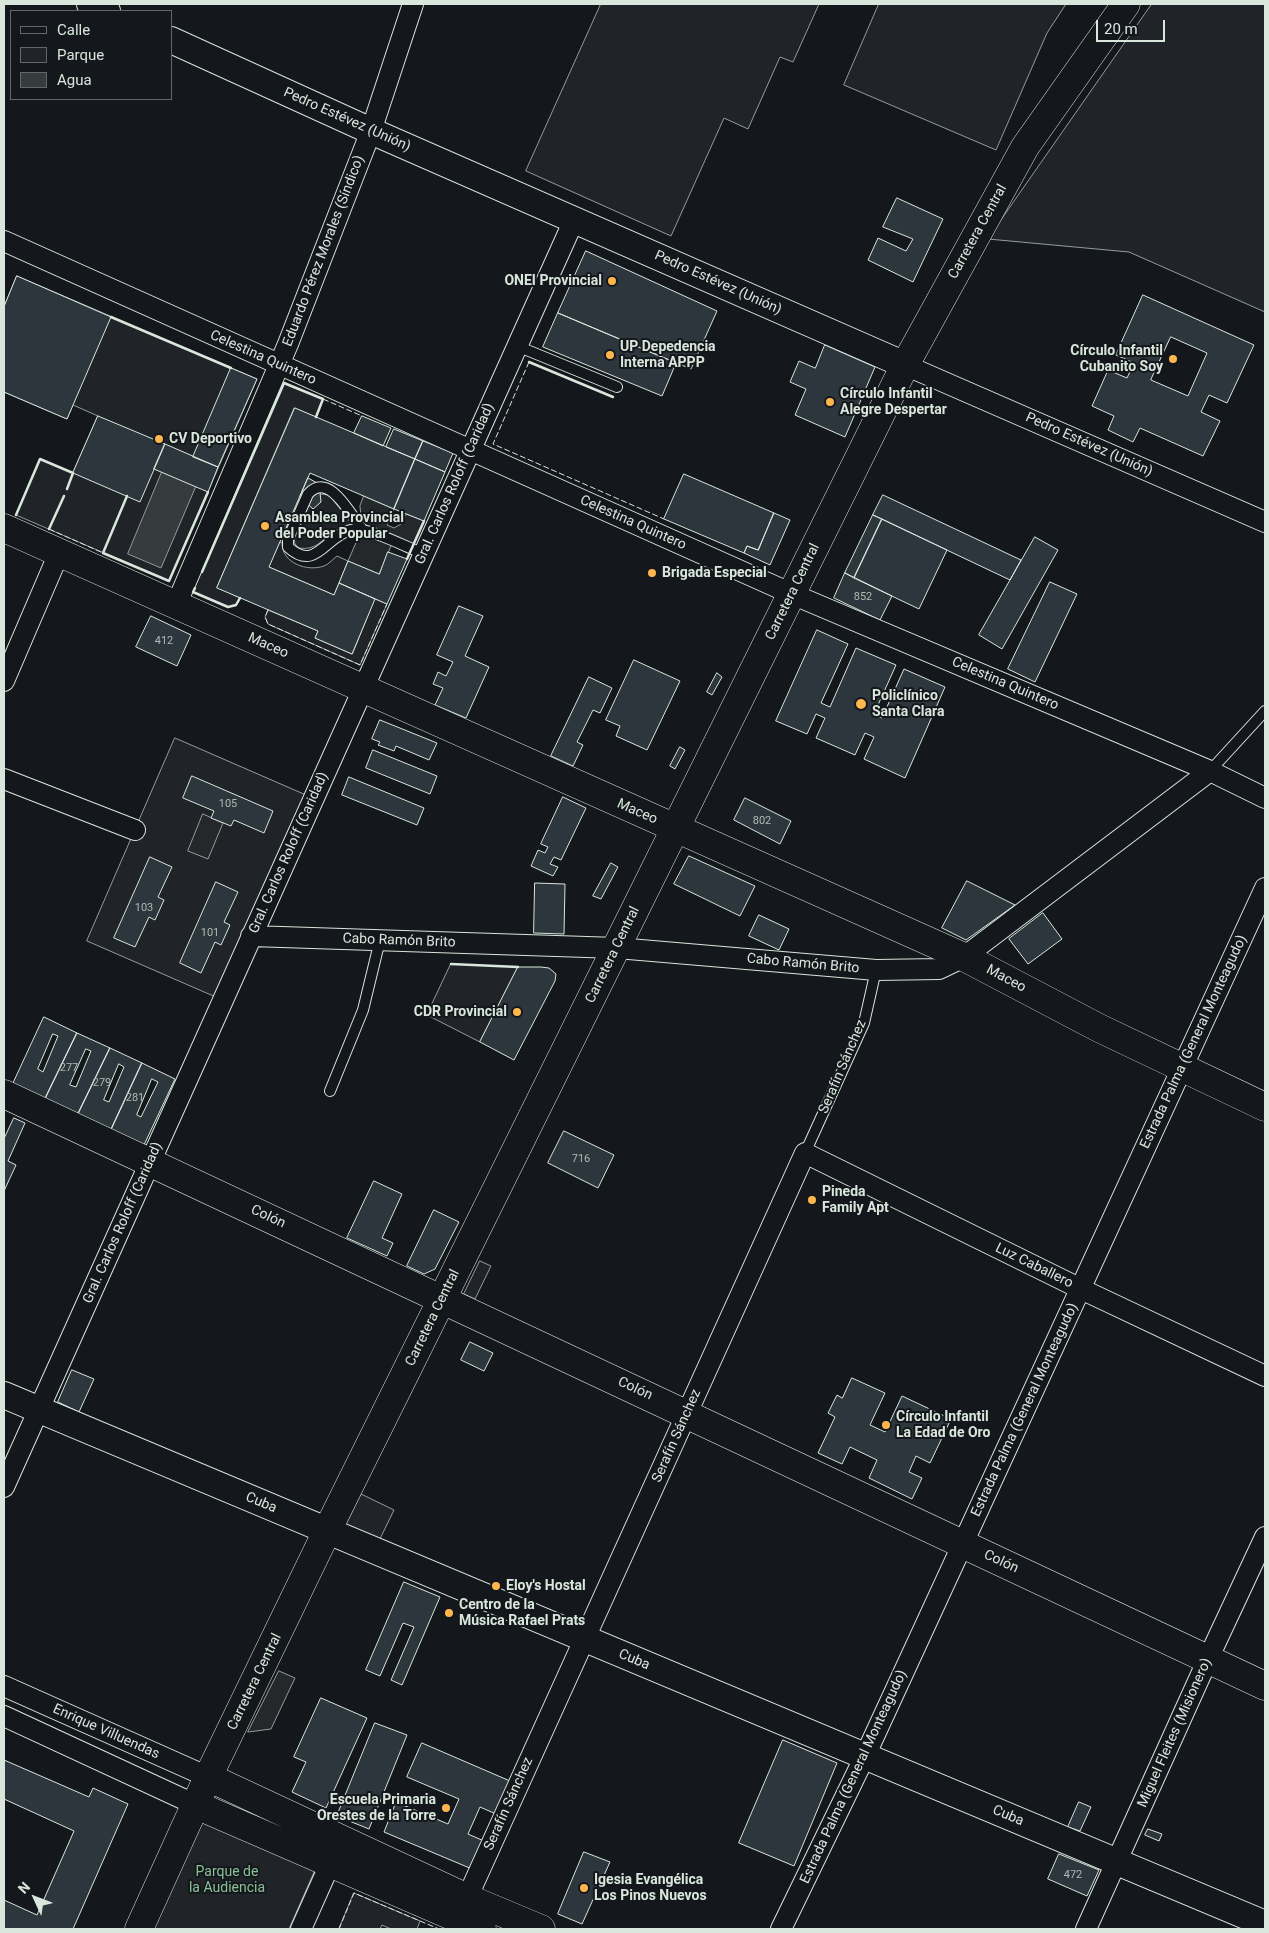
<!DOCTYPE html>
<meta charset="utf-8">
<style>
body{margin:0}
#map{position:relative;width:1269px;height:1933px;overflow:hidden;background:#14181c;font-family:Roboto,sans-serif}
canvas{display:block}
.frame{position:absolute;inset:0;border:5px solid #d8e6dc;pointer-events:none}
.legend{position:absolute;left:10px;top:10px;width:162px;height:90px;box-sizing:border-box;background:#14181c;border:1px solid #626a69;margin:0;padding:6px 9px;list-style:none;font-size:15px;color:#d8e6dc}
.legend li{display:flex;align-items:center;gap:10px;height:25px}
.legend b{width:25px;border:1px solid #626a69}
.north{position:absolute;left:10px;top:1873px;width:50px;height:50px;-webkit-text-stroke:4px #14181c;paint-order:stroke;rotate:313deg;font-size:14px;font-weight:700;line-height:20px;text-align:center;color:#d8e6dc}
.north::after{content:'';display:block;margin:auto;width:18px;height:22px;background:#d8e6dc;clip-path:polygon(50% 0,100% 100%,50% 72%,0 100%)}
.scale{position:absolute;left:1096px;top:20px;width:69px;height:22px;box-sizing:border-box;border:2px solid #d8e6dc;border-top:0;padding-left:6px;font-size:15px;line-height:18px;white-space:nowrap;color:#d8e6dc;-webkit-text-stroke:4px #14181c;paint-order:stroke}
</style>
<div id="map">
<canvas width="1269" height="1933"></canvas>
<div class="frame"></div>
<ul class="legend">
<li><b style="height:6px;background:#14181c"></b>Calle</li>
<li><b style="height:14px;background:#202428"></b>Parque</li>
<li><b style="height:14px;background:#363b3e"></b>Agua</li>
</ul>
<div class="north">N</div>
<div class="scale">20 m</div>
</div>
<script>
const ctx = document.querySelector('canvas').getContext('2d');
ctx.lineJoin = 'round';
function paint(path, color) { ctx.fillStyle = color; ctx.fill(path, 'evenodd'); }
function strokePath(path, color, width, dash) { ctx.strokeStyle = color; ctx.lineWidth = width; ctx.lineCap = dash ? 'butt' : 'round'; ctx.setLineDash(dash || []); ctx.stroke(path); }
function drawText(font, color, halo, rows, align = 'center') {
  ctx.font = font + ' Roboto,sans-serif'; ctx.lineWidth = 4; ctx.setLineDash([]); ctx.textBaseline = 'middle'; ctx.strokeStyle = halo; ctx.fillStyle = color; for (const [text, x, y, turn = 0] of rows) {
    ctx.save(); ctx.translate(x, y); ctx.rotate((+turn || 0) * Math.PI / 180); ctx.textAlign = isNaN(turn) ? turn : align; if (halo) ctx.strokeText(text, 0, 0); ctx.fillText(text, 0, 0); ctx.restore();
  }
}
const green = new Path2D(`
 M601 4H819L793 62 780 57 748 129 724 118 671 236 526 171Z
 M879 4H1066L1047 33 996 150 844 85Z
 M1152 4H1265V312L1129 252 988 239Z
 M17 276 257 379 169 581 16 515 40 459 73 473 98 416 73 405 67 419 4 392V307Z
 M284 383 323 399 316 417 294 408 217 587 240 598 236 605 228 607 193 592Z
 M320 494 329 495 353 525C348 527 342 527 337 530 323 537 318 551 299 548L295 544 294 538 308 505Z
 M280 542 282 543C282 563 307 572 324 566 329 564 333 559 337 556L348 561 334 595 269 567Z
 M375 599 387 604 360 665 268 624 265 617 268 610 318 631 315 638 352 654Z
 M175 738 306 795 218 998 87 941Z
 M451 964 518 967 480 1042 427 1015Z
 M480 1261 491 1266 475 1299 464 1294Z
 M361 1494 394 1510 378 1543 345 1527Z
 M198 1819 315 1870 289 1929H150Z
 M354 1893 420 1921 417 1929H391L382 1925 380 1929H339Z`);
paint(green, '#202428');
strokePath(green, '#939e99', 1);
const parking = new Path2D(`
 M364 496 394 509 387 525 394 528 401 524 406 514 424 521 412 546 394 539 379 574 348 561 362 529 360 506Z
 M203 814 223 823 208 859 188 851Z
 M279 1671 295 1678 271 1729 248 1732Z`);
paint(parking, '#24282b');
strokePath(parking, '#939e99', 1);
const water = new Path2D(`
 M162 472 196 486 161 568 128 554Z`);
paint(water, '#363b3e');
strokePath(water, '#939e99', 1);
const building = new Path2D(`
 M897 198 943 219 913 282 868 260 878 238 906 251 913 239 883 227Z
 M586 251 717 311 691 369 558 313Z
 M17 276 111 317 67 419 4 392V307Z
 M1143 295 1254 345 1227 403 1209 395 1201 412 1220 421 1203 456 1140 428 1133 442 1108 430 1114 416 1092 406 1108 370 1127 378 1134 363 1116 355ZM1171 337 1207 353 1188 396 1151 380Z
 M558 313 676 363 662 396 543 347Z
 M825 345 875 367 845 437 795 415 806 389 790 382 799 361 815 368Z
 M231 368 257 379 218 467 193 457Z
 M295 408 415 459 394 509 310 473 269 567 334 595 339 583 375 599 352 654 315 638 318 631 217 588Z
 M98 416 165 444 140 502 73 473Z
 M362 416 391 428 383 446 354 433Z
 M394 429 423 441 415 459 386 447Z
 M423 441 453 453 445 472 415 459Z
 M165 444 218 467 208 492 154 469Z
 M415 459 445 472 424 521 394 509Z
 M684 474 774 513 758 550 747 546 744 553 664 519Z
 M308 478 319 484 321 502 313 509 300 497Z
 M883 495 1021 560 1010 580 873 515Z
 M774 513 790 520 770 565 744 553 747 546 758 550Z
 M873 515 882 519 854 578 845 573Z
 M882 519 947 550 919 609 854 578Z
 M1035 537 1058 550 1002 649 979 635Z
 M388 552 407 559 387 604 339 583 348 561 379 574Z
 M845 573 892 596 880 620 834 598Z
 M1050 582 1077 594 1035 682 1008 669Z
 M459 606 483 616 465 656 489 667 466 718 435 705 443 688 433 684 438 672 446 676 453 662 437 655Z
 M151 616 191 635 177 666 136 647Z
 M817 630 848 644 821 703 830 707 856 648 896 665 874 714 882 718 904 669 945 687 905 778 864 759 874 737 865 733 855 755 816 738 825 718 816 714 807 734 776 721Z
 M634 660 680 681 647 750 616 736 620 726 606 720Z
 M717 673 722 677 712 695 707 692Z
 M589 677 612 688 600 713 593 710 577 742 583 745 573 766 551 756Z
 M380 720 437 743 429 760 396 746 394 751 378 745 380 742 372 739Z
 M680 747 685 750 675 769 670 766Z
 M373 750 437 776 430 794 366 768Z
 M192 776 273 811 264 833 234 820 231 826 211 818 214 811 183 798Z
 M349 777 424 808 417 825 342 795Z
 M563 797 586 808 561 860 554 857 550 864 558 867 553 876 531 866 538 850 545 853 548 847 541 844Z
 M745 798 791 821 780 844 734 820Z
 M689 856 755 886 740 916 674 884Z
 M150 857 172 867 158 897 164 900 155 920 149 917 135 947 114 938Z
 M611 863 618 867 601 899 593 896Z
 M967 881 1015 905 966 940 942 928Z
 M216 882 238 892 224 922 230 925 221 945 215 942 201 973 180 963Z
 M535 883 565 884 564 934 534 933Z
 M1043 913 1062 939 1028 964 1009 939Z
 M759 915 789 929 779 950 749 936Z
 M518 967H541L549 968 556 974 555 981 514 1060 480 1042Z
 M44 1017 77 1033 44 1101 12 1086ZM53 1034 58 1036 43 1072 38 1069Z
 M77 1033 110 1048 77 1116 44 1101ZM86 1049 91 1051 76 1087 70 1085Z
 M110 1048 142 1063 110 1132 77 1116ZM119 1064 124 1067 109 1102 104 1100Z
 M142 1063 175 1079 143 1147 110 1132ZM152 1079 158 1082 141 1117 137 1115Z
 M14 1118 25 1123 8 1161 16 1165 4 1191V1139Z
 M564 1131 614 1155 598 1188 548 1163Z
 M374 1181 402 1194 382 1238 393 1243 387 1256 347 1238Z
 M434 1210 459 1222 435 1269 424 1274 407 1266Z
 M470 1342 493 1353 484 1371 461 1360Z
 M72 1370 94 1379 79 1412 58 1402Z
 M852 1378 885 1393 870 1425 885 1432 902 1396 951 1419 930 1463 916 1456 909 1472 922 1478 912 1499 869 1478 877 1460 850 1447 842 1464 818 1453 835 1417 828 1413 837 1395 842 1398Z
 M404 1582 440 1597 402 1685 391 1680 414 1627 403 1623 380 1676 366 1670Z
 M321 1698 367 1718 326 1808 292 1792 306 1762 294 1757Z
 M375 1723 407 1735 369 1829 337 1816Z
 M783 1740 837 1763 794 1866 739 1843Z
 M422 1743 510 1781 496 1814 480 1807 468 1834 484 1841 472 1869 384 1832 396 1802 448 1824 459 1799 407 1777Z
 M4 1760 89 1797 93 1788 128 1804 73 1929H4V1900L37 1915 74 1831 4 1799Z
 M1079 1802 1091 1807 1080 1831 1068 1827Z
 M1148 1829 1162 1834 1159 1841 1145 1835Z
 M584 1852 610 1862 582 1924 558 1914Z
 M1059 1854 1099 1870 1087 1896 1048 1879Z`);
paint(building, '#2c363c');
strokePath(building, '#d8e6dc', 1);
const service = new Path2D(`
 M517 346 617 387
 M362 529C350 514 329 471 308 494L288 539V547C316 573 326 535 351 530 367 526 406 547 424 554
 M1210 771 1265 711
 M330 1091 363 1010 380 940
 M805 1153 864 1023 876 970`);
const minor = new Path2D(`
 M4 241 792 594 1210 771 1265 798
 M905 365 1265 522
 M176 605 288 344 371 131 413 4
 M4 681 59 553
 M4 779 135 830
 M251 936 617 948 876 970 939 969 964 957 1210 771
 M4 1487 574 220
 M4 1686 208 1777
 M4 1716 196 1805
 M467 1898 805 1153 1081 1289 1265 1376
 M301 1929 330 1864
 M781 1929 865 1756 1265 888
 M1086 1929 1208 1659 1265 1537`);
const tertiary = new Path2D(`
 M90 4 107 11
 M171 40 371 131 905 365
 M4 1395 1265 1924`);
const secondary = new Path2D(`
 M4 528 964 957 1099 1028 1265 1107
 M4 1094 1265 1686
 M208 1777 467 1898 541 1929
 M196 1805 482 1929`);
const primary = new Path2D(`
 M139 1929 208 1777 327 1531 905 365 1025 147 1126 4`);
strokePath(service, '#d8e6dc', 12);
strokePath(minor, '#d8e6dc', 22);
strokePath(tertiary, '#d8e6dc', 28);
strokePath(secondary, '#d8e6dc', 29);
strokePath(primary, '#d8e6dc', 29);
strokePath(service, '#14181c', 10);
strokePath(minor, '#14181c', 20);
strokePath(tertiary, '#14181c', 26);
strokePath(secondary, '#14181c', 28);
strokePath(primary, '#14181c', 28);
strokePath(new Path2D(`
 M529 362 493 444 664 519
 M323 399 362 416
 M49 529 103 553
 M268 610 265 617 268 624 360 665 387 604
 M339 1929 354 1893 439 1929`), '#d8e6dc', 1, [6, 2.5]);
strokePath(new Path2D(`
 M111 317 231 368
 M529 362 613 397
 M127 496 103 553 169 581 208 492
 M16 515 40 459 73 473 67 489
 M49 529 64 496
 M407 559 424 521
 M202 572 284 383 323 399 316 417
 M195 588 193 592 228 607 236 605 240 598
 M451 964 518 967`), '#d8e6dc', 2.5);
for (const [x, y, r, color] of [
 [612,281,5,"#ffb74d"],
 [610,355,5,"#ffb74d"],
 [1173,359,5,"#ffb74d"],
 [830,402,5,"#ffb74d"],
 [159,439,5,"#ffb74d"],
 [265,526,5,"#ffb74d"],
 [652,573,5,"#ffb74d"],
 [861,704,6,"#ffb74d"],
 [517,1012,5,"#ffb74d"],
 [812,1200,5,"#ffb74d"],
 [886,1425,5,"#ffb74d"],
 [496,1586,5,"#ffb74d"],
 [449,1613,5,"#ffb74d"],
 [446,1808,5,"#ffb74d"],
 [584,1888,5,"#ffb74d"]
]) { const dot = new Path2D(); dot.arc(x, y, r, 0, 2 * Math.PI); ctx.fillStyle = color; ctx.fill(dot); strokePath(dot, '#14181c', 2); }
drawText('11px', '#adbab4', null, [
 ["852",863,597],
 ["412",164,641],
 ["105",228,804],
 ["802",762,821],
 ["103",144,908],
 ["101",210,933],
 ["277",69,1068],
 ["279",102,1083],
 ["281",135,1098],
 ["716",581,1159],
 ["472",1073,1875]
]);
drawText('14px', '#d8e6dc', '#14181c', [
 ["Pedro Estévez (Unión)",347,120,24],
 ["Carretera Central",978,232,-61],
 ["Eduardo Pérez Morales (Síndico)",324,251,-69],
 ["Pedro Estévez (Unión)",718,283,24],
 ["Celestina Quintero",263,358,24],
 ["Pedro Estévez (Unión)",1089,445,24],
 ["Gral. Carlos Roloff (Caridad)",455,484,-66],
 ["Celestina Quintero",633,523,24],
 ["Carretera Central",793,592,-64],
 ["Maceo",268,646,24],
 ["Celestina Quintero",1005,684,23],
 ["Maceo",637,812,24],
 ["Gral. Carlos Roloff (Caridad)",289,853,-66],
 ["Cabo Ramón Brito",399,941,2],
 ["Carretera Central",613,955,-64],
 ["Cabo Ramón Brito",803,964,5],
 ["Maceo",1006,979,28],
 ["Estrada Palma (General Monteagudo)",1194,1042,-65],
 ["Serafín Sánchez",843,1067,-67],
 ["Colón",268,1217,25],
 ["Gral. Carlos Roloff (Caridad)",123,1223,-66],
 ["Luz Caballero",1034,1266,26],
 ["Carretera Central",433,1318,-64],
 ["Colón",635,1389,25],
 ["Estrada Palma (General Monteagudo)",1025,1410,-65],
 ["Serafín Sánchez",677,1436,-66],
 ["Cuba",261,1503,23],
 ["Colón",1001,1562,25],
 ["Cuba",634,1660,23],
 ["Carretera Central",255,1682,-64],
 ["Enrique Villuendas",106,1732,24],
 ["Miguel Fleites (Misionero)",1175,1733,-66],
 ["Estrada Palma (General Monteagudo)",854,1777,-65],
 ["Serafín Sánchez",509,1804,-66],
 ["Cuba",1008,1816,23]
]);
drawText('bold 14px', '#d8e6dc', '#14181c', [
 ["ONEI Provincial",602,281,"right"],
 ["UP Depedencia",620,347],
 ["Interna APPP",620,363],
 ["Círculo Infantil",1163,351,"right"],
 ["Cubanito Soy",1163,367,"right"],
 ["Círculo Infantil",840,394],
 ["Alegre Despertar",840,410],
 ["CV Deportivo",169,439],
 ["Asamblea Provincial",275,518],
 ["del Poder Popular",275,534],
 ["Brigada Especial",662,573],
 ["Policlínico",872,696],
 ["Santa Clara",872,712],
 ["CDR Provincial",507,1012,"right"],
 ["Pineda",822,1192],
 ["Family Apt",822,1208],
 ["Círculo Infantil",896,1417],
 ["La Edad de Oro",896,1433],
 ["Eloy's Hostal",506,1586],
 ["Centro de la",459,1605],
 ["Música Rafael Prats",459,1621],
 ["Escuela Primaria",436,1800,"right"],
 ["Orestes de la Torre",436,1816,"right"],
 ["Igesia Evangélica",594,1880],
 ["Los Pinos Nuevos",594,1896]
], 'left');
drawText('14px', '#8ac095', '#14181c', [
 ["Parque de",227,1872],
 ["la Audiencia",227,1888]
]);
</script>
